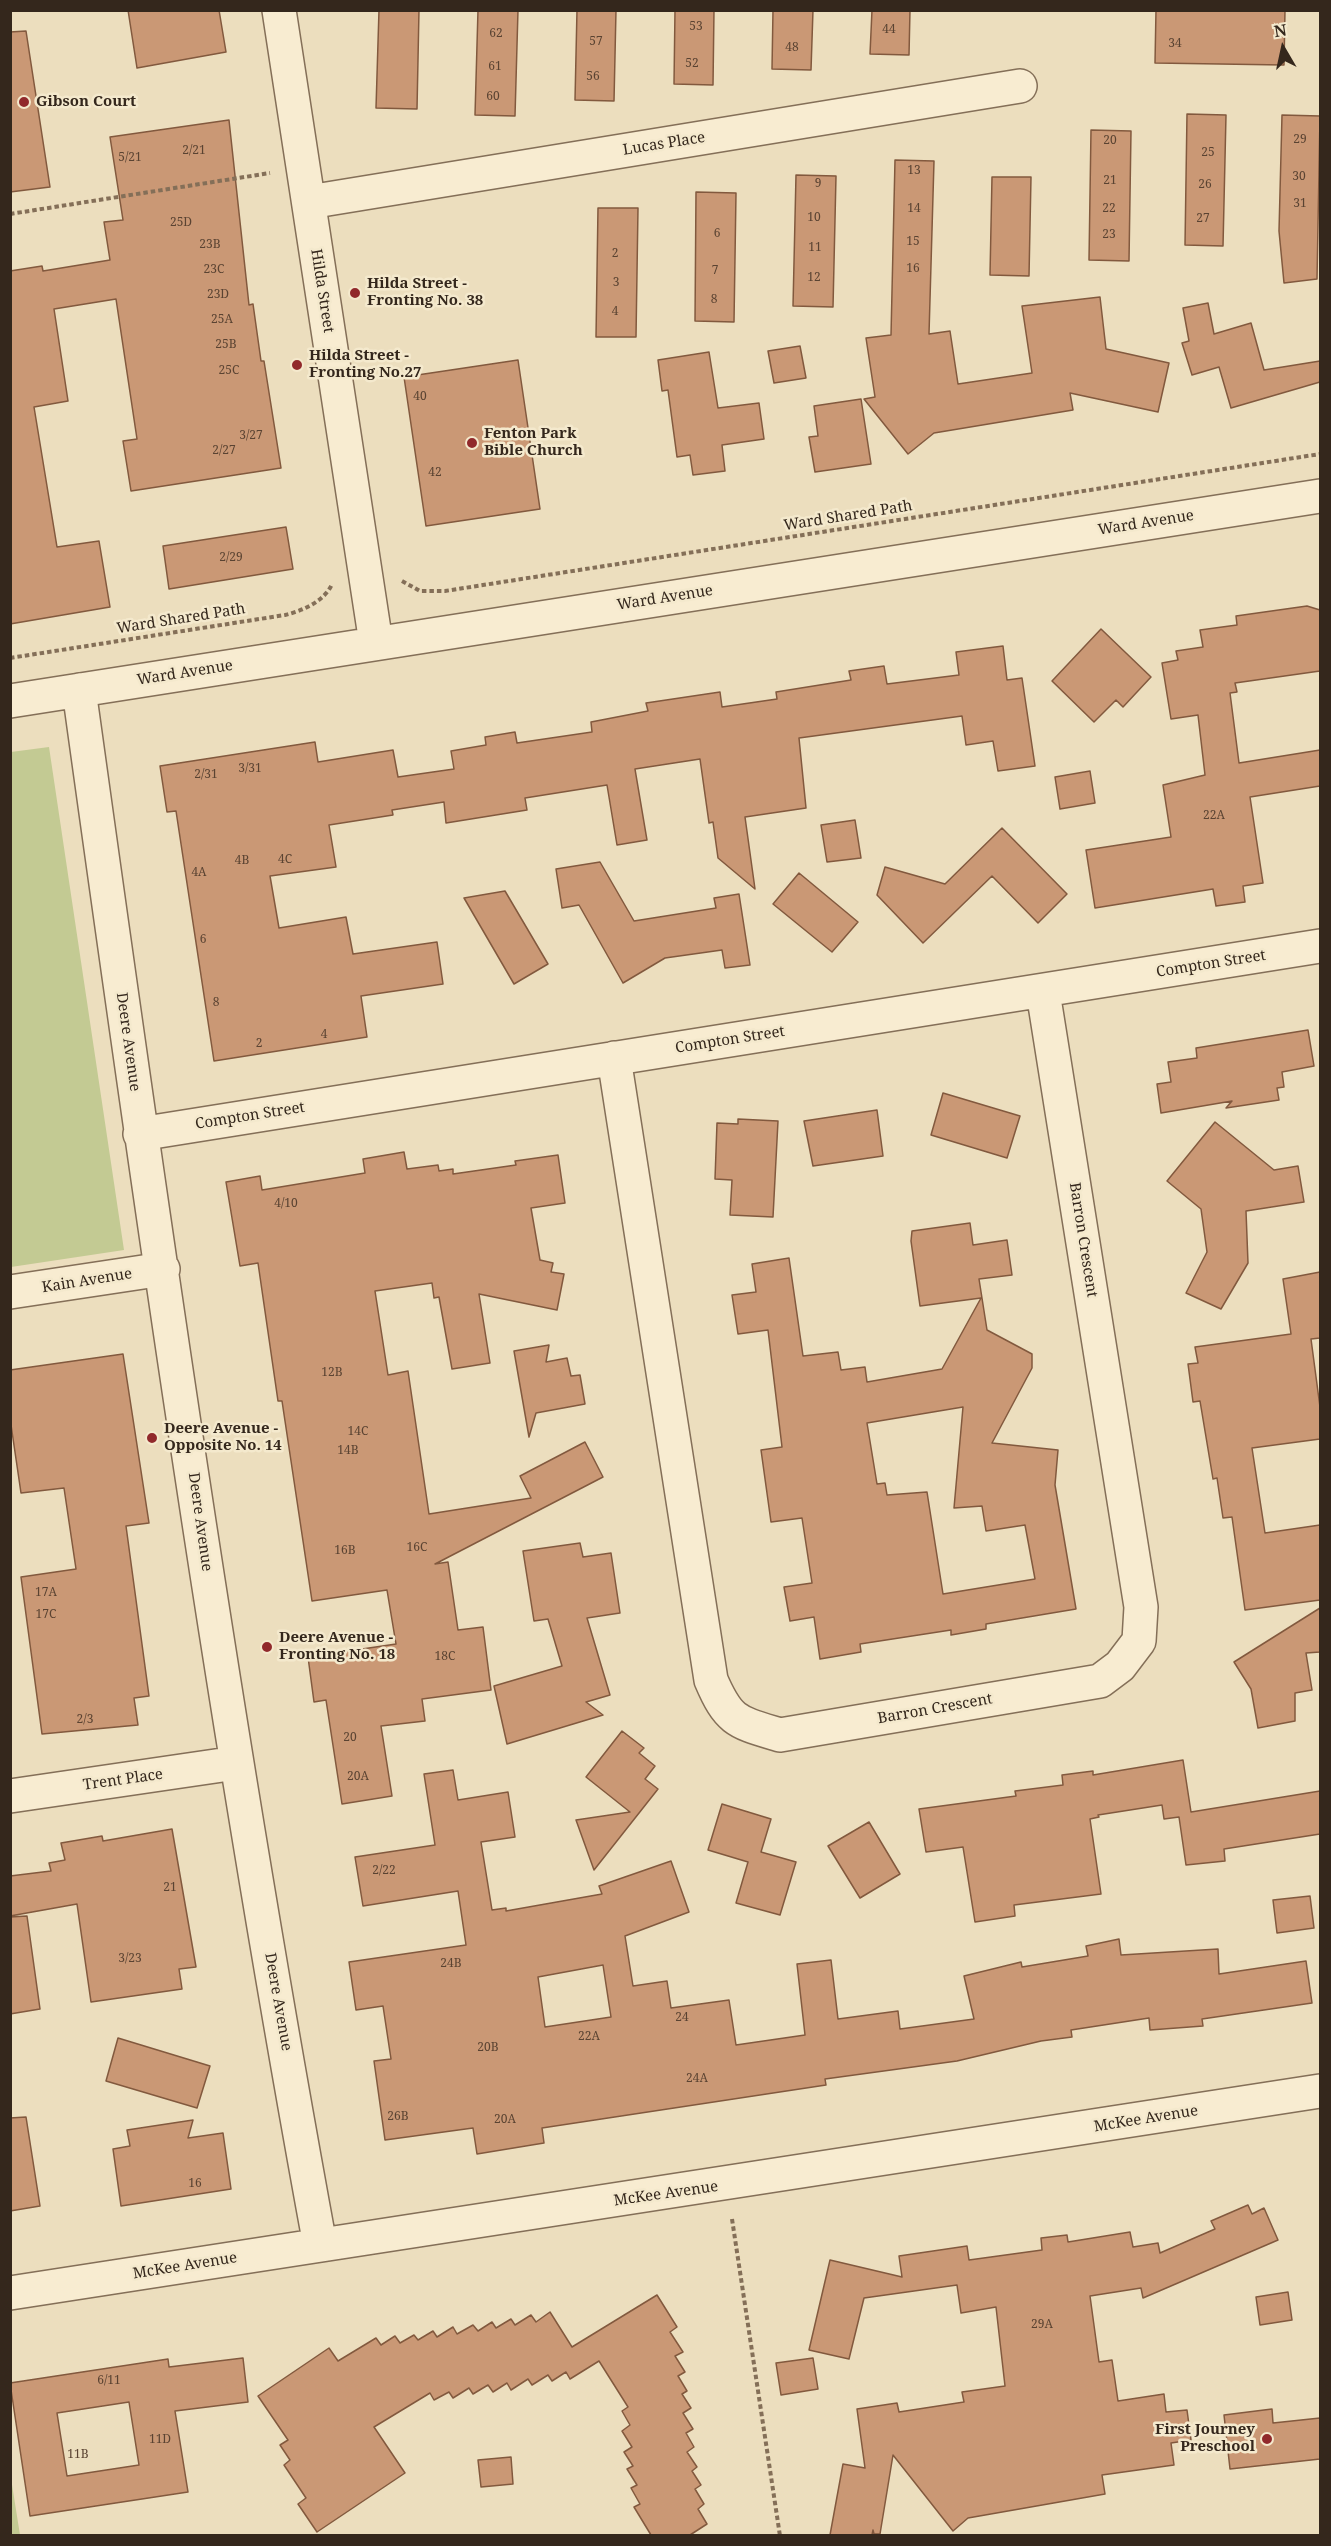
<!DOCTYPE html>
<style>
body{margin:0}
#map{position:relative;width:1331px;height:2546px;overflow:hidden;background:#ecdebe;font-family:"Noto Serif",serif}
canvas{display:block}
.frame{position:absolute;inset:0;border:12px solid #34271c;pointer-events:none}
.north{position:absolute;left:1253px;top:18px;width:60px;height:60px;-webkit-text-stroke:4px #f4e9cd;paint-order:stroke;rotate:351deg;font-size:16px;font-weight:700;line-height:24px;text-align:center;color:#34271c}
.north::after{content:'';display:block;margin:auto;width:21px;height:27px;background:#34271c;clip-path:polygon(50% 0,100% 100%,50% 72%,0 100%)}
</style>
<div id="map">
<canvas width="1331" height="2546"></canvas>
<div class="frame"></div>
<div class="north">N</div>
</div>
<script>
const ctx = document.querySelector('canvas').getContext('2d');
ctx.lineJoin = 'round';
function paint(path, color) { ctx.fillStyle = color; ctx.fill(path, 'evenodd'); }
function strokePath(path, color, width, dash) { ctx.strokeStyle = color; ctx.lineWidth = width; ctx.lineCap = dash ? 'butt' : 'round'; ctx.setLineDash(dash || []); ctx.stroke(path); }
function drawText(font, color, halo, rows, align = 'center') {
  ctx.font = font + ' "Noto Serif",serif'; ctx.lineWidth = 5; ctx.setLineDash([]); ctx.textBaseline = 'middle'; ctx.strokeStyle = halo; ctx.fillStyle = color; for (const [text, x, y, turn = 0] of rows) {
    ctx.save(); ctx.translate(x, y); ctx.rotate((+turn || 0) * Math.PI / 180); ctx.textAlign = isNaN(turn) ? turn : align; if (halo) ctx.strokeText(text, 0, 0); ctx.fillText(text, 0, 0); ctx.restore();
  }
}
paint(new Path2D(`
 M49 747 124 1250 11 1267V752Z
 M10 2472 20 2535H11Z`), '#c3ca93');
const building = new Path2D(`
 M128 10H219L226 52 137 68Z
 M379 10H419L417 109 376 108Z
 M478 10H518L515 116 475 115Z
 M577 10H616L614 101 575 100Z
 M675 10H714L713 85 674 84Z
 M773 10H813L811 70 772 69Z
 M872 10H910L909 55 870 54Z
 M1156 10H1285L1284 65 1155 63Z
 M26 31 50 187 10 192V32Z
 M1187 114 1226 115 1223 246 1185 245Z
 M1282 115 1320 116 1317 279 1284 283 1279 231Z
 M229 120 249 305 253 304 261 361H264L281 468 131 491 123 441 137 439 116 299 54 309 68 401 34 407 57 547 99 541 110 607 10 624V271L42 266 43 271 110 260 104 222 123 220 110 137Z
 M1091 130 1131 131 1129 261 1089 260Z
 M895 160 934 161 929 334 950 331 958 384 1032 373 1022 306 1100 297 1106 349 1169 363 1158 412 1070 393 1073 410 934 433 908 454 864 399 875 397 866 338 891 335Z
 M796 175 836 176 833 307 793 306Z
 M992 177H1031L1029 276 990 275Z
 M696 192 736 193 734 322 695 321Z
 M598 208H638L636 337H596Z
 M1208 303 1214 334 1251 323 1264 370 1320 361V382L1231 408 1219 367 1192 375 1182 343 1189 341 1183 308Z
 M800 346 806 378 774 383 768 351Z
 M709 352 718 408 759 403 764 439 722 445 725 471 693 475 690 455 677 457 668 390 662 391 658 360Z
 M518 360 540 509 426 526 404 377Z
 M861 399 871 464 815 472 809 437 818 436 814 406Z
 M286 527 293 569 169 589 163 546Z
 M1307 606 1320 610V671L1235 683 1237 692 1230 693 1239 763 1320 750V786L1250 797 1263 883 1243 886 1245 902 1216 906 1213 889 1095 908 1086 850 1171 837 1163 785 1205 775 1198 715 1171 719 1162 663 1178 660 1176 651 1203 647 1200 630 1237 625 1236 616Z
 M1101 629 1151 677 1123 707 1116 700 1094 722 1052 681Z
 M1003 646 1007 680 1022 678 1035 766 998 771 993 741 966 745 962 716 799 738 806 808 745 817 755 889 718 858 713 822 709 823 700 759 635 769 647 840 617 845 607 785 525 798 527 810 446 823 444 802 392 810 393 815 329 825 336 867 270 876 279 928 346 917 353 954 437 942 443 984 361 996 367 1037 214 1061 176 811 167 812 160 766 315 742 318 762 393 750 398 777 454 769 451 751 486 745 485 737 515 732 517 743 592 732 591 722 648 711 646 703 720 692 722 707 777 699 776 692 851 680 849 671 884 666 887 684 959 675 956 652Z
 M1090 771 1095 803 1060 809 1055 777Z
 M855 820 861 858 827 862 821 825Z
 M1002 828 1067 894 1038 923 992 876 923 943 877 895 885 867 945 884Z
 M600 862 634 921 716 908 714 898 739 894 750 965 725 968 722 950 665 958 623 983 579 905 562 908 556 869Z
 M799 873 858 922 832 952 773 904Z
 M505 891 548 964 514 984 464 898Z
 M1308 1030 1314 1066 1282 1072 1284 1087 1277 1088 1279 1100 1226 1108 1232 1101 1161 1113 1157 1084 1171 1082 1168 1062 1197 1058 1196 1048Z
 M943 1093 1020 1116 1007 1158 931 1135Z
 M877 1110 883 1156 813 1166 804 1121Z
 M738 1119 778 1121 773 1217 730 1215 732 1180 715 1179 717 1123 738 1124Z
 M1215 1122 1274 1170 1298 1166 1304 1202 1246 1211 1248 1263 1221 1309 1186 1293 1207 1252 1201 1209 1167 1181Z
 M404 1152 407 1169 438 1165 439 1171 453 1169V1174L516 1165 515 1161 558 1155 565 1203 531 1208 540 1260 553 1263 551 1272 564 1274 557 1310 479 1294 490 1363 452 1369 439 1297 434 1298 432 1283 375 1291 388 1375 408 1371 429 1514 531 1498 520 1476 585 1442 603 1477 435 1564 448 1562 458 1630 483 1627 491 1690 422 1699 425 1721 381 1726 392 1796 342 1804 326 1700 314 1702 308 1657 396 1644 387 1590 312 1601 282 1401H278L258 1263 240 1266 226 1182 260 1176 262 1190 365 1173 363 1159Z
 M970 1223 973 1245 1007 1240 1012 1275 979 1279 987 1330 1032 1354V1368L992 1443 1058 1450 1055 1485 1076 1609 986 1624V1629L951 1635V1630L860 1644 861 1652 820 1659 814 1617 790 1621 784 1587 812 1583 802 1518 771 1522 761 1450 782 1447 768 1330 738 1334 732 1295 756 1292 752 1264 789 1258 803 1356 838 1352 841 1370 865 1367 867 1382 942 1369 981 1298 920 1306 911 1241 912 1231ZM963 1407 954 1508 982 1506 986 1531 1025 1525 1035 1579 943 1594 927 1492 887 1495 885 1483 877 1484 867 1423Z
 M1320 1272V1338L1311 1339 1320 1407V1439L1252 1448 1265 1533 1320 1525V1600L1245 1610 1232 1517 1223 1518 1217 1478 1213 1479 1200 1401 1193 1402 1188 1364 1198 1363 1195 1347 1291 1334 1283 1279Z
 M549 1345 546 1362 567 1358 571 1376 580 1375 585 1404 536 1413 529 1437 514 1351Z
 M123 1354 149 1523 126 1526 149 1696 134 1698 138 1725 42 1734 21 1577 76 1569 64 1488 21 1493 10 1418V1370Z
 M580 1543 583 1557 611 1553 620 1613 587 1618 610 1695 586 1702 603 1715 507 1744 494 1686 562 1666 548 1619 534 1621 523 1551Z
 M1320 1608V1652L1306 1653 1312 1690 1295 1693V1721L1258 1728 1251 1689 1234 1662Z
 M622 1731 644 1748 639 1753 655 1766 645 1779 658 1789 594 1870 576 1820 630 1812 586 1777Z
 M1183 1760 1191 1812 1320 1791V1834L1224 1849 1225 1861 1186 1865 1179 1817 1164 1819 1162 1805 1098 1815 1099 1817 1090 1819 1101 1894 1014 1905 1015 1916 975 1922 963 1847 926 1852 919 1809 1016 1796 1015 1791 1063 1785 1062 1775 1093 1771V1775Z
 M453 1770 458 1800 508 1792 515 1837 481 1842 492 1910 506 1908V1911L602 1894 599 1886 671 1861 689 1912 625 1936 633 1986 667 1981 671 2008 729 2000 736 2045 805 2035 797 1964 831 1960 838 2019 898 2011 900 2029 974 2019 964 1976 1021 1962 1022 1967 1088 1956 1086 1946 1119 1939 1121 1955 1218 1949 1219 1974 1306 1961 1312 2003 1202 2019 1203 2026 1150 2030 1149 2018 1071 2030 1072 2037 1041 2041 957 2061 825 2079 826 2085 542 2128 544 2143 477 2154 473 2128 385 2140 374 2061 391 2059 383 2006 356 2010 349 1962 466 1945 458 1891 363 1906 355 1857 435 1845 424 1774ZM603 1965 611 2017 545 2027 538 1977Z
 M722 1804 771 1819 761 1852 796 1862 780 1915 736 1903 748 1862 708 1850Z
 M869 1822 900 1874 860 1898 828 1846Z
 M172 1829 196 1967 179 1969 182 1989 91 2002 77 1904 10 1916V1876L51 1871 49 1863 65 1860 61 1843 102 1836 103 1841Z
 M1310 1896 1314 1928 1277 1933 1273 1900Z
 M27 1916 40 2009 10 2014V1917Z
 M118 2038 210 2066 197 2108 106 2081Z
 M26 2117 40 2206 10 2211V2118Z
 M193 2120 188 2138 223 2133 231 2189 121 2206 113 2149 130 2146 127 2130Z
 M1248 2205 1252 2214 1264 2208 1278 2240 1143 2298 1141 2288 1090 2296 1099 2362 1112 2360 1118 2401 1164 2394 1166 2412 1187 2410 1191 2440 1171 2443 1174 2465 1102 2475 1105 2494 968 2518 953 2531 893 2455 880 2534H874L873 2530 872 2535H830L843 2464 865 2468 857 2409 897 2403 899 2412 964 2402 962 2392 1005 2386 996 2307 961 2313 957 2285 864 2298 849 2359 809 2350 830 2260 902 2277 899 2256 967 2246 969 2260 1042 2250 1041 2238 1067 2235 1068 2242 1130 2232 1133 2247 1158 2243 1160 2253 1215 2229 1211 2221Z
 M1288 2292 1292 2320 1260 2325 1256 2297Z
 M657 2295 677 2327 670 2332 683 2352 675 2356 685 2372 678 2376 687 2391 682 2394 691 2408 683 2413 693 2429 686 2433 694 2447 687 2452 697 2467 692 2471 701 2485 695 2489 704 2504 698 2509 707 2524 690 2535H651L634 2507 640 2504 631 2488 637 2485 627 2469 633 2466 624 2452 632 2447 622 2431 630 2425 622 2411 628 2407 599 2361 570 2379 566 2372 552 2381 548 2375 532 2385 528 2379 511 2390 507 2383 493 2392 488 2385 473 2394 469 2388 453 2398 449 2392 434 2400 430 2393 374 2427 405 2473 317 2532 298 2504 306 2498 284 2465 290 2460 280 2445 288 2440 258 2396 329 2348 338 2361 376 2338 381 2345 395 2336 400 2343 414 2335 418 2340 433 2331 437 2337 453 2327 457 2334 473 2325 478 2331 492 2322 496 2328 511 2319 515 2325 531 2315 536 2322 550 2312 572 2347Z
 M243 2358 248 2402 175 2411 188 2492 30 2516 10 2383 168 2359 169 2367ZM129 2402 139 2465 67 2476 57 2413Z
 M813 2358 818 2389 781 2395 776 2363Z
 M1272 2409 1273 2423 1320 2418V2459L1230 2469 1224 2415Z
 M511 2457 513 2484 481 2487 478 2460Z`);
paint(building, '#ca9875');
strokePath(building, '#82593e', 1.5);
const minor = new Path2D(`
 M279 10 376 643
 M309 202 1020 86
 M79 690C151 1210 225 1729 320 2245
 M10 701 1320 496
 M614 1058 711 1680C729 1722 737 1722 780 1735L1100 1681 1120 1666 1139 1641 1141 1607 1043 992
 M140 1134 1320 946
 M10 1292 163 1269
 M10 1796 236 1763
 M10 2293 1320 2091`);
strokePath(minor, '#846f58', 36);
strokePath(new Path2D(`
 M10 214 270 173
 M402 581 420 591H445L1320 454
 M10 658 285 615C302 611 325 601 332 584
 M732 2219 780 2536`), '#846f58', 4, [4.5, 3]);
strokePath(minor, '#f8ecd1', 33);
for (const [x, y, r, color] of [
 [24,102,6,"#91292b"],
 [355,293,6,"#91292b"],
 [297,365,6,"#91292b"],
 [472,443,6,"#91292b"],
 [152,1438,6,"#91292b"],
 [267,1647,6,"#91292b"],
 [1267,2439,6,"#91292b"]
]) { const dot = new Path2D(); dot.arc(x, y, r, 0, 2 * Math.PI); ctx.fillStyle = color; ctx.fill(dot); strokePath(dot, '#f4e9cd', 2); }
drawText('12px', '#5a4332', null, [
 ["53",696,27],
 ["44",889,30],
 ["62",496,34],
 ["57",596,42],
 ["34",1175,44],
 ["48",792,48],
 ["52",692,64],
 ["61",495,67],
 ["56",593,77],
 ["60",493,97],
 ["29",1300,140],
 ["20",1110,141],
 ["2/21",194,151],
 ["25",1208,153],
 ["5/21",130,158],
 ["13",914,171],
 ["30",1299,177],
 ["21",1110,181],
 ["9",818,184],
 ["26",1205,185],
 ["31",1300,204],
 ["14",914,209],
 ["22",1109,209],
 ["10",814,218],
 ["27",1203,219],
 ["25D",181,223],
 ["6",717,234],
 ["23",1109,235],
 ["15",913,242],
 ["23B",210,245],
 ["11",815,248],
 ["2",615,254],
 ["16",913,269],
 ["23C",214,270],
 ["7",715,271],
 ["12",814,278],
 ["3",616,283],
 ["23D",218,295],
 ["8",714,300],
 ["4",615,312],
 ["25A",222,320],
 ["25B",226,345],
 ["25C",229,371],
 ["40",420,397],
 ["3/27",251,436],
 ["2/27",224,451],
 ["42",435,473],
 ["2/29",231,558],
 ["3/31",250,769],
 ["2/31",206,775],
 ["22A",1214,816],
 ["4C",285,860],
 ["4B",242,861],
 ["4A",199,873],
 ["6",203,940],
 ["8",216,1003],
 ["4",324,1035],
 ["2",259,1044],
 ["4/10",286,1204],
 ["12B",332,1373],
 ["14C",358,1432],
 ["14B",348,1451],
 ["16C",417,1548],
 ["16B",345,1551],
 ["17A",46,1593],
 ["17C",46,1615],
 ["18C",445,1657],
 ["2/3",85,1720],
 ["20",350,1738],
 ["20A",358,1777],
 ["2/22",384,1871],
 ["21",170,1888],
 ["3/23",130,1959],
 ["24B",451,1964],
 ["24",682,2018],
 ["22A",589,2037],
 ["20B",488,2048],
 ["24A",697,2079],
 ["26B",398,2117],
 ["20A",505,2120],
 ["16",195,2184],
 ["29A",1042,2325],
 ["6/11",109,2381],
 ["11D",160,2440],
 ["11B",78,2455]
]);
drawText('bold 15px', '#34271c', '#f4e9cd', [
 ["Gibson Court",36,102],
 ["Hilda Street -",367,284],
 ["Fronting No. 38",367,301],
 ["Hilda Street -",309,356],
 ["Fronting No.27",309,373],
 ["Fenton Park",484,434],
 ["Bible Church",484,451],
 ["Deere Avenue -",164,1429],
 ["Opposite No. 14",164,1446],
 ["Deere Avenue -",279,1638],
 ["Fronting No. 18",279,1655],
 ["First Journey",1255,2430,"right"],
 ["Preschool",1255,2447,"right"]
], 'left');
drawText('15px', '#34271c', '#f4e9cd', [
 ["Lucas Place",664,144,-9],
 ["Hilda Street",322,291,81],
 ["Ward Shared Path",848,516,-9],
 ["Ward Avenue",1146,523,-9],
 ["Ward Avenue",665,598,-9],
 ["Ward Shared Path",181,619,-9],
 ["Ward Avenue",185,673,-9],
 ["Compton Street",1211,964,-9],
 ["Compton Street",730,1040,-9],
 ["Deere Avenue",128,1042,82],
 ["Compton Street",250,1116,-9],
 ["Barron Crescent",1083,1240,81],
 ["Kain Avenue",87,1281,-9],
 ["Deere Avenue",200,1522,82],
 ["Barron Crescent",935,1709,-10],
 ["Trent Place",123,1780,-8],
 ["Deere Avenue",278,2002,80],
 ["McKee Avenue",1146,2119,-9],
 ["McKee Avenue",666,2194,-8],
 ["McKee Avenue",185,2266,-9]
]);
</script>
